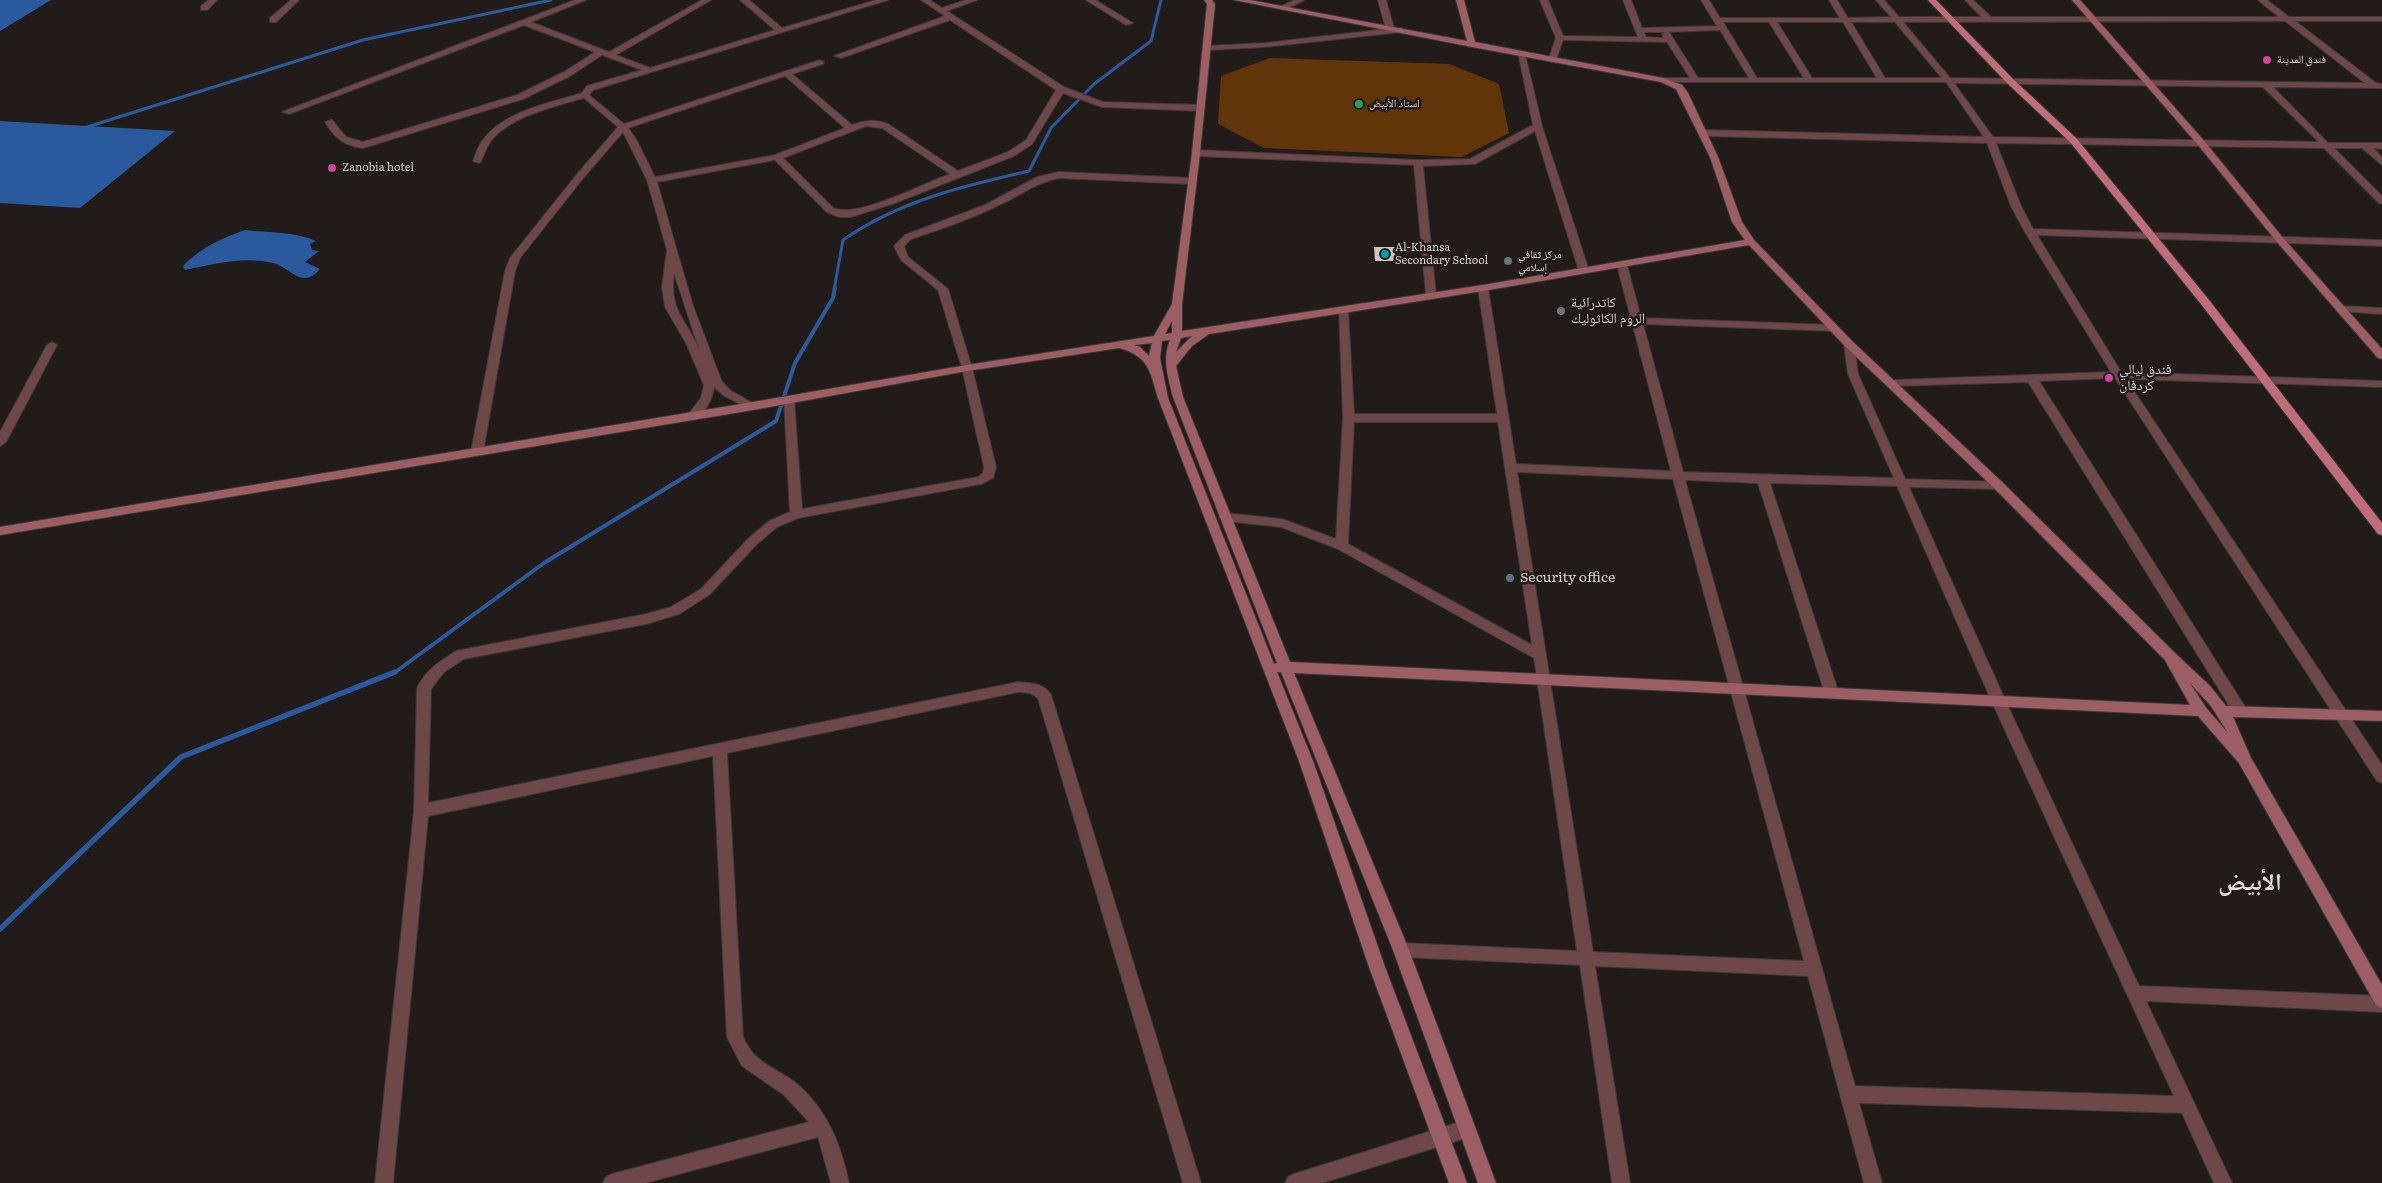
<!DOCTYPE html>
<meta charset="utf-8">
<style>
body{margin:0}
canvas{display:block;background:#211c19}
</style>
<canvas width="2382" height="1183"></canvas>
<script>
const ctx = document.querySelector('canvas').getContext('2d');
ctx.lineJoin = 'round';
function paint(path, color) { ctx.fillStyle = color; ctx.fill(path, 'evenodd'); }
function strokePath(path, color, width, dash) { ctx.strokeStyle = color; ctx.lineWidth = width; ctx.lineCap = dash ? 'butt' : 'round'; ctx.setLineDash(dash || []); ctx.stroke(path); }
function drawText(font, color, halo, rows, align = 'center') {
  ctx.font = font + ' Literata,"Noto Naskh Arabic",serif'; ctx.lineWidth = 5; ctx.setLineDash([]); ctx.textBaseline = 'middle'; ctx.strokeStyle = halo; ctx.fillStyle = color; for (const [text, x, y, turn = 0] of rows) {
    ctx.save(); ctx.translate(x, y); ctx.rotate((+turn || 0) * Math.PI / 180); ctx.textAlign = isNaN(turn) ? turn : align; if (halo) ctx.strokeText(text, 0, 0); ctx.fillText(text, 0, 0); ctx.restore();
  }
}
paint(new Path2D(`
 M1270 58 1449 64 1499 84 1509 133 1462 157 1264 148 1218 124 1221 76Z`), '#62340a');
paint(new Path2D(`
 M0 0H51L0 31Z
 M0 121 175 131 80 208 0 203Z
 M245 230C270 233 293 231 316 241L310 244 312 250 319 251 305 262 320 269C302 291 289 266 273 263 243 256 214 264 185 270L183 266C201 247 221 239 245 230Z`), '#2a599d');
strokePath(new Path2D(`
 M87 127 363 40 551 0
 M834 290 843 240C899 201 963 186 1029 171L1051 128 1094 84 1151 41 1161 0`), '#2a599d', 3);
strokePath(new Path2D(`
 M394 673 544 563 776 421 795 363 833 298 835 288`), '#2a599d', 4);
strokePath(new Path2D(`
 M0 929 181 757 395 672`), '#2a599d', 5.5);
paint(new Path2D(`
 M1374 247H1395L1396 261H1375Z`), '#cdc6c1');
const street = new Path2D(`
 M209 0H217L207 10H201V6Z
 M291 0H299L276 22H270V18Z
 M575 0H586L531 22 609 52 702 0H711L616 55 650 68 775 30 740 0H749L782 28 876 0H888L593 90 589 95 624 124 820 60 824 62 823 64 792 74 852 125C865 120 875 119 888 124L958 171 1008 152 1026 140 1056 90 950 20 841 58 834 56 945 16 921 0H930L942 8 966 0H977L947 11 1064 87 1103 102 1201 105 1205 108 1201 111 1102 107 1063 93 1032 144 1014 156 895 203 851 217H839L827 212 775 160 657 182 693 306 722 382 731 391 758 406 753 410 749 409 723 395 714 387C713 399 704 416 693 420L687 416 701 398 704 385 686 343 665 307 662 287 667 250 647 180 623 132 584 177 520 258 515 271 483 452 477 456 471 452 505 271 510 258 578 173 618 127 584 98C555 106 508 117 490 142 486 148 484 156 480 163L473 161C476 154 478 146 483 140 504 111 550 103 582 93L587 86 642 70 602 55 570 76 523 99 363 148C344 146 335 138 325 122L332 120 346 137 363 142 517 95 564 72 595 52 524 25 289 114 282 112ZM785 76 845 128 775 155 655 177 636 139 628 128ZM866 126 882 128 950 174C924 183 857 219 833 208L783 158ZM674 273 699 349C685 317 669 311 674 273Z
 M1086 0H1095L1133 23 1126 25Z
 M1294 0H1304L1285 10 1278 8Z
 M1378 0H1386L1394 28H1402V32L1265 47 1207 50 1203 48 1207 46 1265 43 1386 29Z
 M1540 0H1548L1563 36 1638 37 1623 0H1631L1642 28 1717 26 1701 0H1709L1720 18H1840L1829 0H1837L1848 18 1891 17 1876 0H1884L1899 17H1982L1965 0H1973L1991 17H2279L2258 0H2267L2289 17H2382V21H2295L2376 83 2382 84V88L2273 87 2328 143H2382V149L2373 148 2382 157V165L2362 148H2334L2382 196V204L2379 203 2324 148 1996 143 2021 206 2033 229 2382 240V246L2037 235 2121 372 2382 381V387L2126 379 2382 765V783L2377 781 2115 378 2039 381 2245 707 2247 711 2245 715 2240 716 2235 715 2028 382 1892 386 1887 383 1892 380 2111 372 2025 232 2011 206 1987 143 1704 136 1700 133 1704 130 1984 137 1946 82H1660V78H1690L1667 42 1563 40 1556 60 1552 62 1548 60 1556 38ZM2285 21 2365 83 1950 78 1903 22ZM1723 22H1769L1804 78H1757ZM1777 22H1843L1877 78H1812ZM1851 22H1895L1942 78H1885ZM1720 30 1749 78H1698L1669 32H1666ZM1644 32H1666L1662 34 1664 38 1646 37ZM1954 83 2263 87 2319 142 1993 137Z
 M1518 52 1525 54 1542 126 1589 271 1587 273H1581L1579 271 1535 131 1475 164 1423 166 1436 295 1431 298 1426 295 1414 165 1196 156 1192 153 1196 150 1418 160 1470 159 1533 125Z
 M1059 172 1192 178 1197 181 1192 184 1059 178C1036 182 1020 196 999 205 971 219 941 229 911 239L904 246 908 257 948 289 972 368 996 467 993 478 981 484 798 518 777 527 757 544 709 595 679 614 646 624 464 659 444 672 431 689 428 803 1018 682C1030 683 1044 683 1051 695L1201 1183H1183L1038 698 1030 693 1018 692 727 753 743 1037C755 1065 775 1066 797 1084 828 1111 840 1143 849 1183H831L818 1137 645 1183H603L606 1177 612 1174 809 1122 784 1095 742 1066 727 1037 713 756 428 816 393 1183H375L414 811 417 688C427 669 439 662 456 651L646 614 671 607 701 589 749 538 769 521 790 512 784 399 785 397H793L794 399 802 509 978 477 983 473 984 467 962 368 938 290 901 260 894 246 905 235 985 205 1037 177Z
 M1622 262 1627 265 1641 318 1834 325 1839 328 1834 331 1643 324 1683 472 1894 478 1848 374 1844 344 1849 341 1854 344 1858 374 1905 479 2002 482 2004 485 1998 489 1909 487 2006 702 2139 986 2382 996V1012L2146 1001 2232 1183H2214L2182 1113 1859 1103 1882 1183H1864L1808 976 1595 966 1630 1183H1612L1580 965 1401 957 1396 955 1393 950 1396 945 1401 943 1577 951 1534 658 1338 549 1281 527 1225 521 1219 517 1225 513 1282 519 1336 539 1343 418 1339 308 1343 307 1348 310 1354 414H1497L1478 288 1483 285 1488 288 1516 464 1671 471 1617 265ZM1354 422H1498L1532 645 1348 544ZM1517 472 1673 479 1804 961 1593 952ZM1685 480 1758 483 1825 694 1827 698H1837L1839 694 1770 483 1897 486 1992 702 2174 1096 1855 1086Z
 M2341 306 2382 308V314L2337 311V307Z
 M52 342 57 345 6 442 0 446V432L47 345Z
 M1466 1120 1472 1123 1475 1129 1472 1135 1466 1138 1322 1183H1285L1288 1177 1294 1174Z`);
const secondary = new Path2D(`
 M1204 0H1212L1215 4 1200 153 1182 304V331L1483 285 1745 240 1732 222 1710 157 1676 89 1661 82 1472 47 1234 0H1250L1467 41 1456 0H1464L1475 42 1663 78 1682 85 1688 93 1718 157 1742 222 1754 240 1853 342 2002 482 2175 653 2210 686 2226 706 2382 711V721L2233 717 2251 758 2382 985V1008L2376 1005 2239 763 2198 716 1294 673 1409 950 1496 1183H1478L1393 950 1281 672H1277L1313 761 1385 967 1467 1183H1449L1369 967 1299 761 1158 398C1150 371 1149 356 1119 348L967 371 753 410 0 535V527L753 402 967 365 1154 336 1172 304 1192 153 1207 4ZM1749 245 1845 346 1994 488 2165 660 2190 705 1290 662 1183 397 1176 366 1192 346 1209 334 1483 291ZM1172 321V333L1165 334ZM1192 336 1176 352 1181 338ZM1170 340C1162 359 1168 377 1173 397L1277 663 1274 664 1168 398 1160 358 1162 341ZM1152 343 1149 356 1140 347 1134 345ZM2189 682 2211 706 2228 733 2207 709Z
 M2072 0H2080L2205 142 2283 238 2382 349V359L2378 358 2277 242 2199 146Z`);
const primary = new Path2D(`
 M1928 0H1936L2013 79 2076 138 2209 300 2382 523V535L2378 534 2201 304 2070 142 2007 83Z`);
strokePath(street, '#3e3936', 2);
strokePath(secondary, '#3e3936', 2);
strokePath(primary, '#3e3936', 2);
paint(street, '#6e474b');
paint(secondary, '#9c5d65');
paint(primary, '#bf6e79');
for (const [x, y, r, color] of [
 [2267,60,5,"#d1479c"],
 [1359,104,5,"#2e9e5b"],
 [332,168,5,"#d1479c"],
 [1385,254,5,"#0f9aa8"],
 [1508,261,5,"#6b7280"],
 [1561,311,5,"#6b7280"],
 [2109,378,5,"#d1479c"],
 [1510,578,5,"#5c6f8a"]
]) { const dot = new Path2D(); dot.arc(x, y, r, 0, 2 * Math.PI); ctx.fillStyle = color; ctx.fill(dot); strokePath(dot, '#211c19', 2); }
drawText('11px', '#d5d2d0', '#211c19', [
 ["فندق المدينة",2277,60],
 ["استاد الأبيض",1369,104],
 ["Zanobia hotel",342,168],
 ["Al-Khansa",1395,248],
 ["Secondary School",1395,261],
 ["مركز ثقافي",1518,255],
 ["إسلامي",1518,268]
], 'left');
drawText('14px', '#d5d2d0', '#211c19', [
 ["كاتدرائية",1571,303],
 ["الروم الكاثوليك",1571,319],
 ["فندق ليالي",2119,370],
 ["كردفان",2119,386],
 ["Security office",1520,578]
], 'left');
drawText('bold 24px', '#e5ded9', '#211c19', [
 ["الأبيض",2250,883]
]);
</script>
